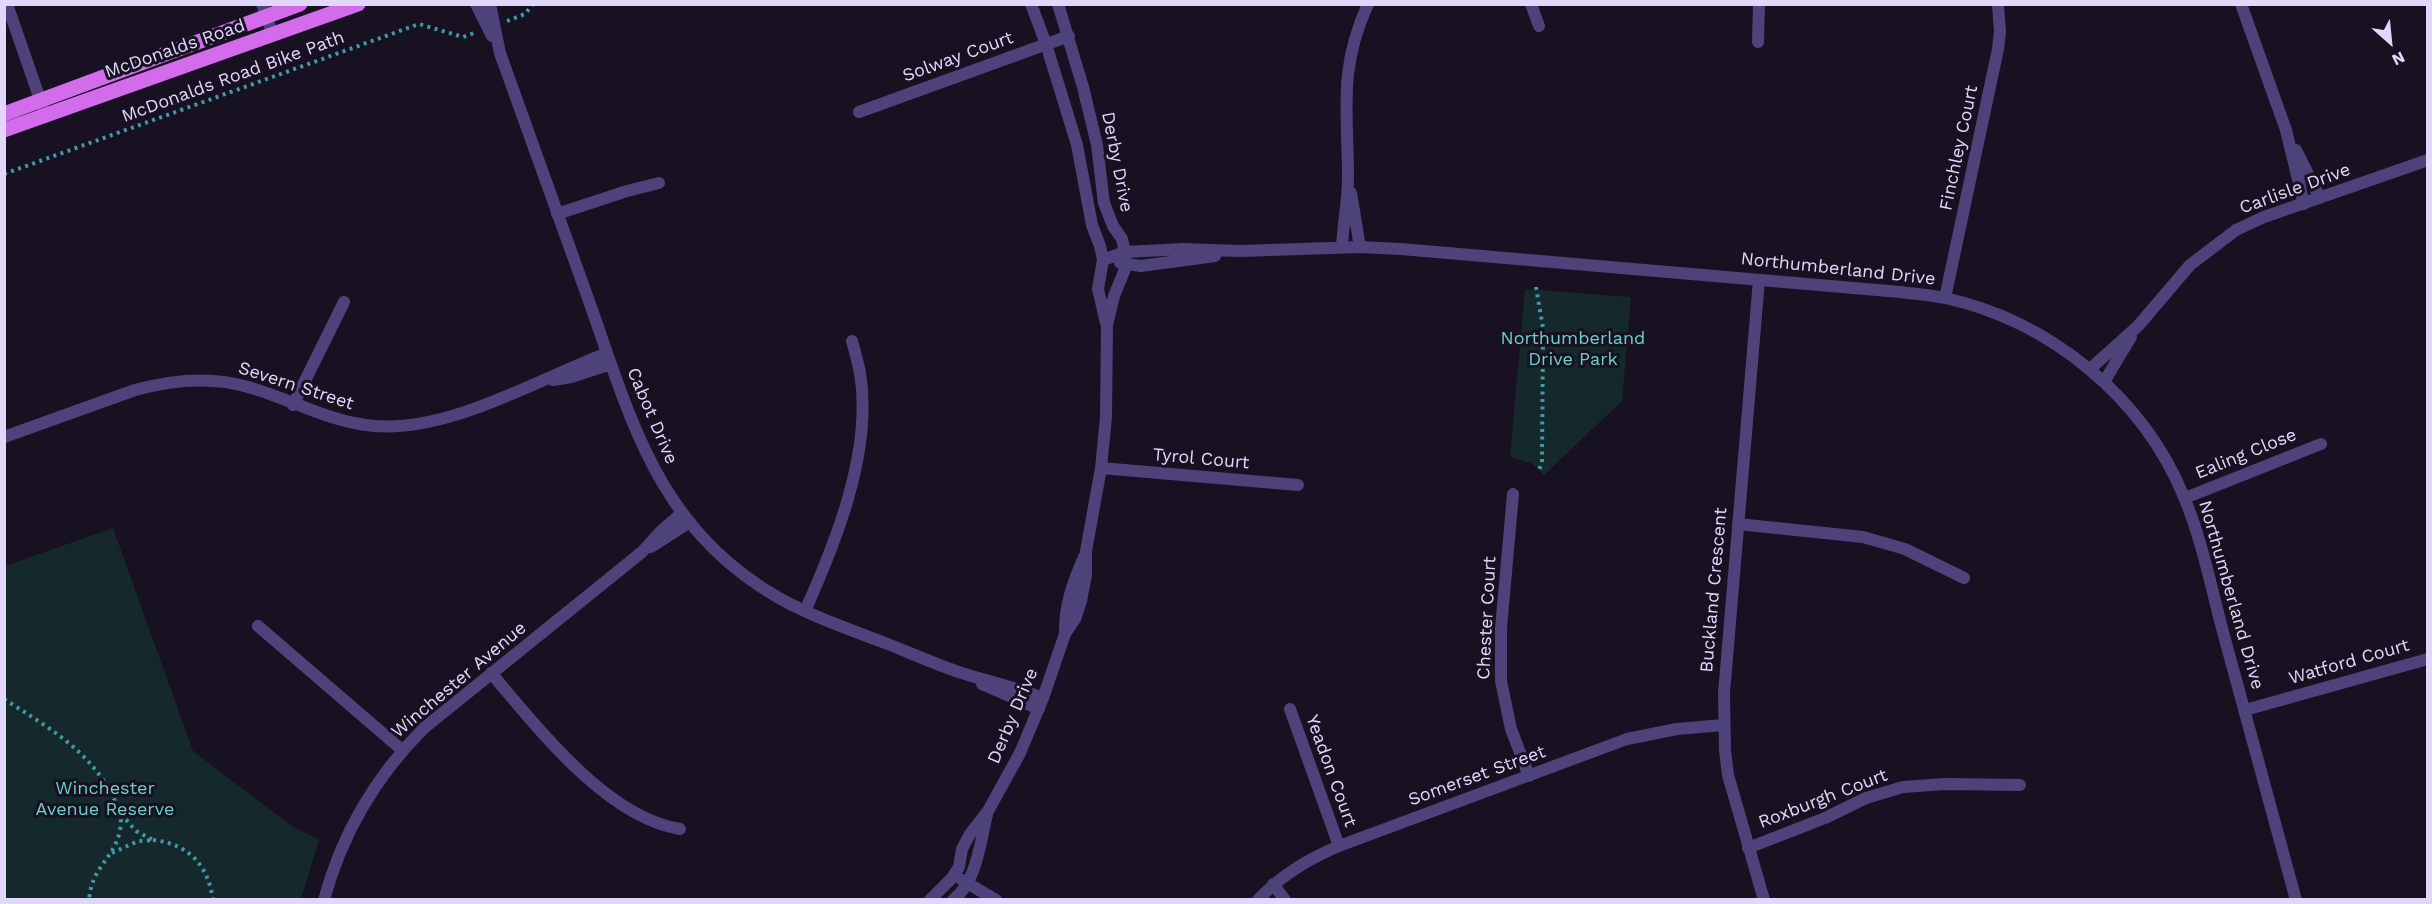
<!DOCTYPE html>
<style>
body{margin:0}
#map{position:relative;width:2432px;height:904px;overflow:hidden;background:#171122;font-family:"Work Sans",sans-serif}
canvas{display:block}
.frame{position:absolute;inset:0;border:6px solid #e1d7fa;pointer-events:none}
.north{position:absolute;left:2360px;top:12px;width:60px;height:60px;-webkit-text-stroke:4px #171122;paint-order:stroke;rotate:153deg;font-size:16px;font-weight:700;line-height:24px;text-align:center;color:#e1d7fa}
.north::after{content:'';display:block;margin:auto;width:21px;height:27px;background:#e1d7fa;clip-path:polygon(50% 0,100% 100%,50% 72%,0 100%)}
</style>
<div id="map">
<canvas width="2432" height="904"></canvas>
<div class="frame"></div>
<div class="north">N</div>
</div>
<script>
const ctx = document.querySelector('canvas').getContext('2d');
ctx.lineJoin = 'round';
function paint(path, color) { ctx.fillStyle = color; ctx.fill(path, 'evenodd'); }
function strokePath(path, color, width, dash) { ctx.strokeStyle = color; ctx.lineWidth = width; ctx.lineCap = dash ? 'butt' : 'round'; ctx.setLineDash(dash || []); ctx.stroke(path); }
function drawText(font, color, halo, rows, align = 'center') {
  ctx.font = font + ' "Work Sans",sans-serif'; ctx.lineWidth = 6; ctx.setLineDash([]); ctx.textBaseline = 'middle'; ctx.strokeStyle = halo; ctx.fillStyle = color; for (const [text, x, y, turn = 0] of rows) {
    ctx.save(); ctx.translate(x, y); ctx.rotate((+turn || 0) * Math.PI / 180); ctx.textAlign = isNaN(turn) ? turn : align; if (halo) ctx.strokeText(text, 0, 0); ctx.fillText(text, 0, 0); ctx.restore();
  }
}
paint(new Path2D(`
 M1525 289 1631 297 1622 401 1544 475 1531 463 1510 457Z
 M113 528 193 751 292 826 319 840 301 899H5V566Z`), '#15282b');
strokePath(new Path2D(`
 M507 21 525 14 533 4
 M4 174 419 24 463 37 474 33
 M1536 287 1543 328 1542 463 1539 470
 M4 699C46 726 89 750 112 795 118 807 123 816 120 830 114 860 92 865 89 900
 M153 840C189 844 208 865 213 900
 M112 853 138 841 153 840 136 831 122 815`), '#3f9aa6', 4, [3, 4.5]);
strokePath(new Path2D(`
 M7 4 43 108
 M262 4 273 35
 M476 4 492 36
 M490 4 500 53C528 132 556 211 585 290 630 414 654 527 779 598 813 617 851 630 888 644 913 654 939 666 965 674 991 682 1017 688 1043 698
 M1031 4 1046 44 1077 145 1092 225 1100 246 1103 260 1098 289 1106 323
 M1531 4 1539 26
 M2241 4 2286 130 2304 204
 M1758 42 1759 4
 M859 112 1069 36
 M2296 150 2320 198
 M1351 193 1360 247
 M557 214 627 191 659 183
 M1342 247C1343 224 1348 201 1348 178 1348 110 1338 70 1368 4
 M1103 260 1125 252 1183 249 1240 251 1360 247 1401 249 1900 292C1915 294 1931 295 1945 298 2050 321 2143 397 2184 497 2202 540 2211 587 2223 632 2248 721 2271 811 2296 900
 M1120 263 1141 266 1215 256
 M1759 280 1724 693 1725 751 1728 775 1764 900
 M1945 298 1998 49 2000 32 1998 4
 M2090 369 2138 326 2190 265 2236 230 2264 217 2428 160
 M553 380 571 377 611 364
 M2104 382 2131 337
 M293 405 344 302
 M4 437 135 390C172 380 211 376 248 387 291 399 328 422 374 426 451 432 536 380 607 353
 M1101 468 1298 485
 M1513 494 1501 628V681L1511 729 1529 776
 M2185 498 2321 444
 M1738 524 1863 537 1905 549 1964 578
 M651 547 690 522
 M805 611C836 542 873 450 860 373 858 362 855 352 852 341
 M258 626 402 750
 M1065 634C1064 607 1073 582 1084 557
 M491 673C538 728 606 817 680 829
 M982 684 1039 709
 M1290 709 1339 846
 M2245 710 2428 659
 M1748 848 1825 818 1866 798 1903 787 1945 784 2020 785
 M962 880 996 900
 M1273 884 1285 900
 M324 900C342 833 375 777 424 728L642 552 662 530 682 513
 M930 900 952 878 959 867 962 849 970 834 988 811 1020 753 1043 698 1065 634 1075 619 1081 601 1086 575V551L1101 468 1106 417 1107 325 1114 296 1125 269V252L1122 239 1113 226 1104 203 1097 145 1083 87 1058 4
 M953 900C977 882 980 842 987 815
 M1258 900C1281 875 1308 859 1339 846L1627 739 1677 729 1723 725`), '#4e427a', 12);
strokePath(new Path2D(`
 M4 114 300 4
 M4 130 358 4`), '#d26ceb', 15);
drawText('18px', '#e1d7fa', '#171122', [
 ["McDonalds Road",175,49,-19],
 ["Solway Court",958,57,-20],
 ["McDonalds Road Bike Path",233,77,-20],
 ["Finchley Court",1959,148,-78],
 ["Derby Drive",1117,162,79],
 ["Carlisle Drive",2295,189,-20],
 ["Northumberland Drive",1838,269,6],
 ["Severn Street",296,386,18],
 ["Cabot Drive",652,416,67],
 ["Ealing Close",2246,454,-22],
 ["Tyrol Court",1201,459,5],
 ["Buckland Crescent",1714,590,-85],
 ["Northumberland Drive",2231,595,74],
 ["Chester Court",1487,618,-87],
 ["Watford Court",2349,662,-16],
 ["Winchester Avenue",459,680,-40],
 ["Derby Drive",1013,716,-67],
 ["Yeadon Court",1331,771,70],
 ["Somerset Street",1477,776,-20],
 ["Roxburgh Court",1823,799,-21]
]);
drawText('18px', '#6cd0c9', '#171122', [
 ["Northumberland",1573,339],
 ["Drive Park",1573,360],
 ["Winchester",105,789],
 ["Avenue Reserve",105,810]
]);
</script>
